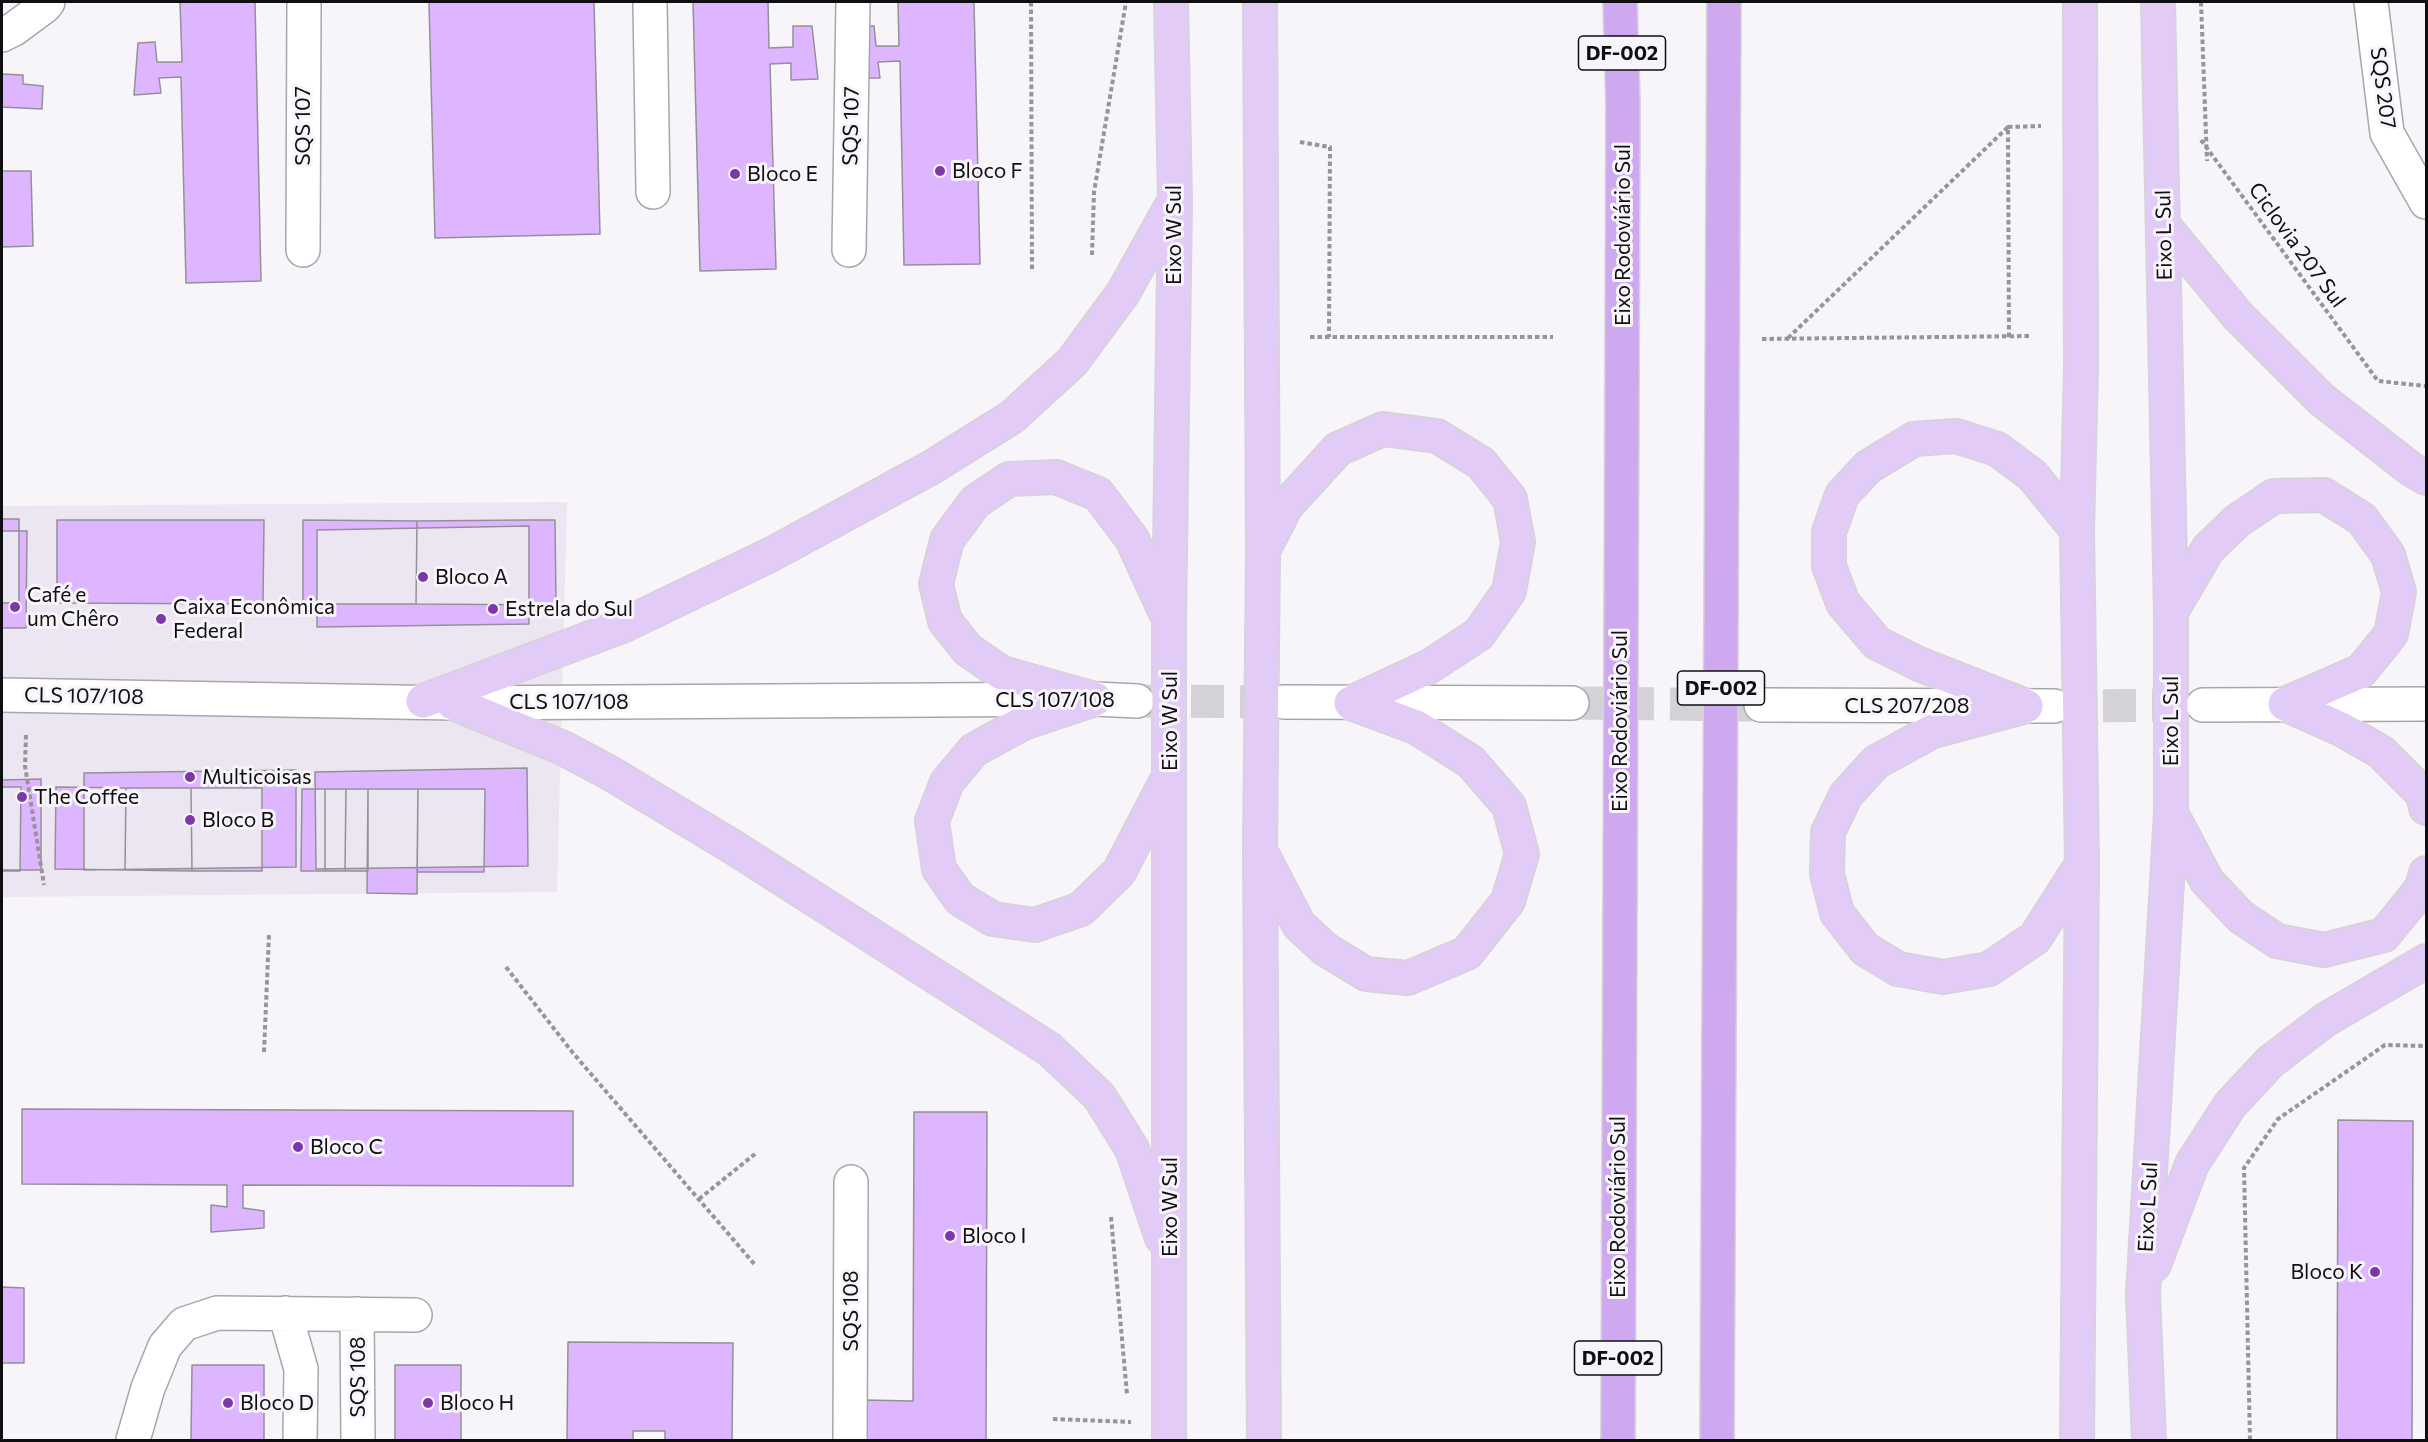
<!DOCTYPE html>
<meta charset="utf-8">
<style>
body{margin:0}
#map{position:relative;width:2428px;height:1442px;overflow:hidden;background:#f7f4fa;font-family:Commissioner,sans-serif}
canvas{display:block}
.frame{position:absolute;inset:0;border:3px solid #0f0e10;pointer-events:none}
</style>
<div id="map">
<canvas width="2428" height="1442"></canvas>
<div class="frame"></div>
</div>
<script>
const ctx = document.querySelector('canvas').getContext('2d');
ctx.lineJoin = 'round';
function paint(path, color) { ctx.fillStyle = color; ctx.fill(path, 'evenodd'); }
function strokePath(path, color, width, dash) { ctx.strokeStyle = color; ctx.lineWidth = width; ctx.lineCap = dash ? 'butt' : 'round'; ctx.setLineDash(dash || []); ctx.stroke(path); }
function drawText(font, color, halo, rows, align = 'center') {
  ctx.font = font + ' Commissioner,sans-serif'; ctx.lineWidth = 6; ctx.setLineDash([]); ctx.textBaseline = 'middle'; ctx.strokeStyle = halo; ctx.fillStyle = color; for (const [text, x, y, turn = 0] of rows) {
    ctx.save(); ctx.translate(x, y); ctx.rotate((+turn || 0) * Math.PI / 180); ctx.textAlign = isNaN(turn) ? turn : align; if (halo) ctx.strokeText(text, 0, 0); ctx.fillText(text, 0, 0); ctx.restore();
  }
}
paint(new Path2D(`
 M567 502 557 892 2 897V506Z`), '#ece6f2');
const building = new Path2D(`
 M180 2H255L261 281 186 283 181 77 159 78 161 93 134 95 138 43 155 42 157 62H182Z
 M429 2H594L600 234 435 238Z
 M693 2H768L769 48 793 47V26H812L818 79 791 80V63L770 64 776 269 700 271Z
 M898 2H974L980 264 904 265 900 61 878 62 880 78H852L855 26H874L876 46H899Z
 M2 74 23 75V84L43 86 42 109 2 107Z
 M2 171H31L33 246 2 247Z
 M2 519H19V603H2Z
 M57 520H264L263 604 57 603Z
 M303 520 417 521 416 604H303Z
 M526 520H555L556 605 416 604 417 521Z
 M529 526V624L317 627V530Z
 M2 531H27L26 628H2Z
 M527 768 528 866 316 869 315 772Z
 M296 770V867L84 870V773Z
 M41 779V870H2V780Z
 M2 787H21L20 871H2Z
 M56 787 126 788 125 870 55 869Z
 M126 788H191L192 871 125 870Z
 M191 788H262V871H192Z
 M302 789H325V871H301Z
 M325 789H346L345 871H325Z
 M346 789H368V871H345Z
 M368 789H418L417 894 367 893Z
 M418 789H485L484 872H417Z
 M22 1109 573 1111V1186L243 1185V1208L264 1211V1228L211 1232V1205L227 1207V1185L22 1184Z
 M914 1112H987L986 1440H859L863 1400 913 1401Z
 M2338 1120 2413 1121 2412 1440H2337Z
 M2 1287 24 1288V1363H2Z
 M568 1342 733 1343 732 1440H665V1431H633V1440H567Z
 M192 1365H264V1440H191Z
 M395 1365H461V1440H395Z`);
paint(building, '#ddb6ff');
strokePath(building, '#949196', 1.5);
strokePath(new Path2D(`
 M1142 701 1284 702
 M1572 703 1761 705
 M2054 706 2199 705`), '#d4d2d7', 33, [33, 16]);
const street = new Path2D(`
 M650 2 653 192
 M2371 2 2387 133 2426 202
 M2 35 14 29 45 6 48 2
 M303 250 304 2
 M849 250 853 2
 M285 1313 301 1369 300 1440
 M357 1314 358 1440
 M133 1440 148 1388 165 1346 184 1324 217 1313 415 1315
 M850 1440 851 1182`);
const secondary = new Path2D(`
 M2 695 453 703 1095 699 1137 701
 M1284 702 1572 703
 M1761 705 2054 706
 M2203 705 2426 704`);
const primary = new Path2D(`
 M1260 2 1263 551 1260 849 1264 1440
 M2164 226 2238 316 2321 399 2411 469 2426 478
 M1265 547 1286 506 1338 449 1383 429 1437 436 1481 463 1510 499 1518 542 1509 591 1479 634 1430 666 1351 703
 M2171 612 2208 549 2237 521 2274 496 2324 495 2362 519 2388 555 2399 592 2391 634 2361 671 2285 704
 M1095 699 1023 723 974 750 947 782 932 821 939 869 960 899 993 919 1035 925 1081 909 1119 872 1169 776
 M1095 699 1002 673 968 650 945 621 936 584 947 540 975 502 1009 479 1056 477 1098 494 1132 539 1165 611
 M423 701 622 626 770 555 932 467 1012 417 1072 362 1123 293 1172 205
 M453 703 563 748 610 773 733 847 1049 1049 1099 1096 1132 1149 1162 1238
 M2285 704 2341 729 2381 752 2423 794 2426 808
 M2026 706 1933 731 1876 762 1846 795 1828 832 1827 874 1837 913 1865 949 1898 969 1943 977 1989 969 2035 938 2082 864
 M2026 706 1919 664 1877 643 1843 603 1829 566V532L1842 495 1868 467 1914 439 1956 436 1997 449 2032 475 2077 530
 M2171 813 2207 881 2241 917 2277 941 2324 950 2384 935 2422 888 2426 873
 M1263 856 1299 925 1325 949 1366 974 1408 978 1467 953 1508 901 1522 854 1509 806 1471 762 1416 727 1351 703
 M2154 1265 2192 1164 2230 1105 2270 1062 2325 1020 2426 961
 M1169 1440V620L1175 201 1171 2
 M2077 1440 2082 864 2077 530 2081 368 2080 2
 M2149 1440 2143 1294 2171 813V612L2158 2`);
const highway = new Path2D(`
 M1618 1440 1623 105 1620 2
 M1717 1440 1724 2`);
strokePath(street, '#a8a6ab', 36);
strokePath(secondary, '#a8a6ab', 36);
strokePath(primary, '#d4d4d4', 36);
strokePath(highway, '#d4d4d4', 36);
strokePath(new Path2D(`
 M1031 2 1032 272
 M2201 2 2207 161
 M2201 140 2378 381 2426 386
 M1300 142 1330 147 1329 337
 M1092 255 1094 192 1126 2
 M1310 337H1553
 M2009 337 2008 127 2041 126
 M1788 338 2008 127
 M1762 339 2031 336
 M26 735 25 766 44 885
 M506 967 573 1053 756 1266
 M264 1052 269 934
 M699 1199 755 1154
 M1111 1217 1127 1394
 M1053 1419 1131 1422
 M2250 1440 2244 1168 2278 1119 2385 1045 2426 1046`), '#979599', 4, [4.5, 3]);
strokePath(street, '#fff', 33);
strokePath(secondary, '#fff', 33);
strokePath(primary, '#e2cbf6', 33);
strokePath(highway, '#cfa9f0', 33);
for (const [x, y, r, color] of [
 [940,171,6,"#7c38ab"],
 [735,174,6,"#7c38ab"],
 [423,577,6,"#7c38ab"],
 [15,607,6,"#7c38ab"],
 [493,609,6,"#7c38ab"],
 [161,619,6,"#7c38ab"],
 [190,777,6,"#7c38ab"],
 [22,797,6,"#7c38ab"],
 [190,820,6,"#7c38ab"],
 [298,1147,6,"#7c38ab"],
 [950,1236,6,"#7c38ab"],
 [2375,1272,6,"#7c38ab"],
 [228,1403,6,"#7c38ab"],
 [428,1403,6,"#7c38ab"]
]) { const dot = new Path2D(); dot.arc(x, y, r, 0, 2 * Math.PI); ctx.fillStyle = color; ctx.fill(dot); strokePath(dot, '#f7f4fa', 2); }
for (const [x, y, w] of [
 [1622,53,87],
 [1721,688,87],
 [1618,1358,87]
]) { const box = new Path2D(); box.roundRect(x - w / 2, y - 17, w, 34, 4.5); ctx.fillStyle = '#f7f4fa'; ctx.fill(box); strokePath(box, '#0f0e10', 1.5); }
drawText('bold 20px', '#0f0e10', null, [
 ["DF-002",1622,53],
 ["DF-002",1721,688],
 ["DF-002",1618,1358]
]);
drawText('21px', '#0f0e10', '#f7f4fa', [
 ["SQS 207",2383,88,82],
 ["SQS 107",303,126,-90],
 ["SQS 107",851,126,-89],
 ["Eixo W Sul",1174,235,-90],
 ["Eixo Rodoviário Sul",1623,235,-90],
 ["Eixo L Sul",2164,235,-91],
 ["Ciclovia 207 Sul",2297,245,54],
 ["CLS 107/108",84,696,1],
 ["CLS 107/108",1055,700],
 ["CLS 107/108",569,702],
 ["CLS 207/208",1907,706],
 ["Eixo W Sul",1170,721,-90],
 ["Eixo Rodoviário Sul",1620,721,-90],
 ["Eixo L Sul",2171,721,-90],
 ["Eixo W Sul",1170,1207,-90],
 ["Eixo Rodoviário Sul",1618,1207,-90],
 ["Eixo L Sul",2148,1207,-87],
 ["SQS 108",851,1311,-90],
 ["SQS 108",358,1377,-90]
]);
drawText('21px', '#0f0e10', '#f7f4fa', [
 ["Bloco F",952,171],
 ["Bloco E",747,174],
 ["Bloco A",435,577],
 ["Café e",27,595],
 ["um Chêro",27,619],
 ["Caixa Econômica",173,607],
 ["Federal",173,631],
 ["Estrela do Sul",505,609],
 ["Multicoisas",202,777],
 ["The Coffee",34,797],
 ["Bloco B",202,820],
 ["Bloco C",310,1147],
 ["Bloco I",962,1236],
 ["Bloco K",2363,1272,"right"],
 ["Bloco D",240,1403],
 ["Bloco H",440,1403]
], 'left');
</script>
